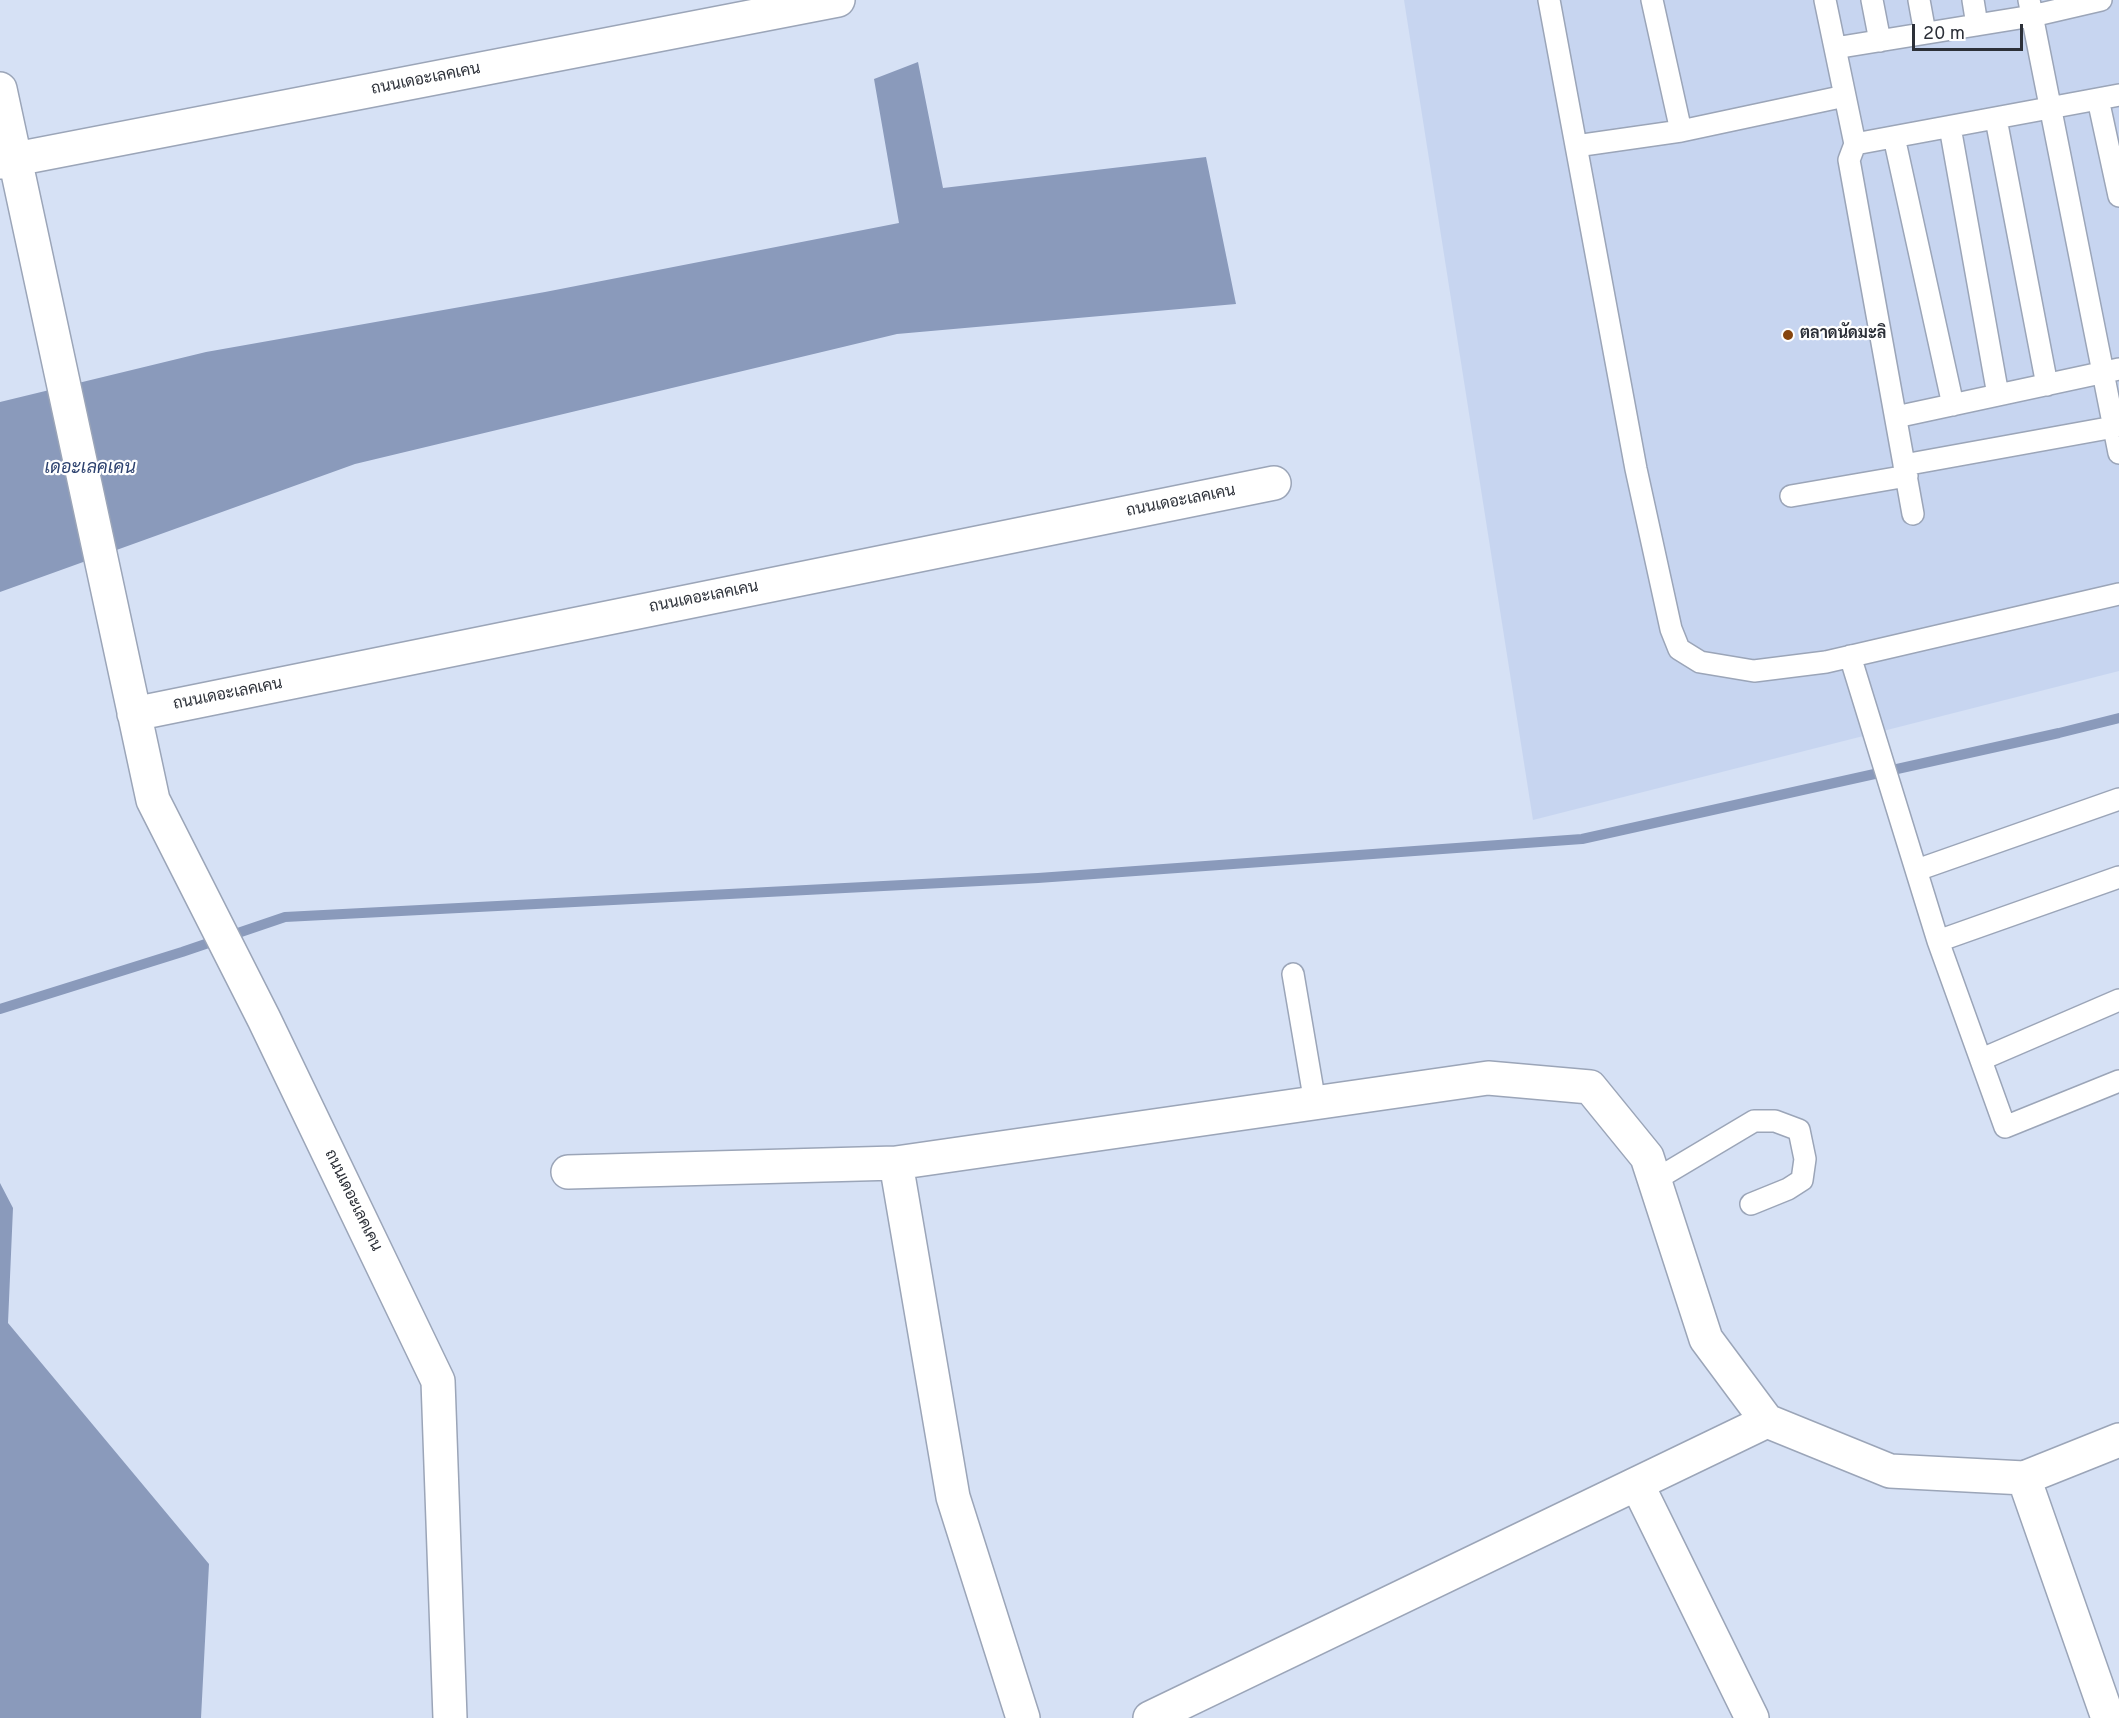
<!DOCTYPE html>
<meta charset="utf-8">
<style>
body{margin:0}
#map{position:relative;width:2119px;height:1718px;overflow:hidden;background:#d6e1f5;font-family:Overpass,sans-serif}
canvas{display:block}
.scale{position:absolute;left:1912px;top:24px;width:111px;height:27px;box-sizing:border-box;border:3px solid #2c3038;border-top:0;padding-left:8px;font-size:18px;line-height:21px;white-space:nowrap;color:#2c3038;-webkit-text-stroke:4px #fff;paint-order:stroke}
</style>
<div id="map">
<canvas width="2119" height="1718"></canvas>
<div class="scale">20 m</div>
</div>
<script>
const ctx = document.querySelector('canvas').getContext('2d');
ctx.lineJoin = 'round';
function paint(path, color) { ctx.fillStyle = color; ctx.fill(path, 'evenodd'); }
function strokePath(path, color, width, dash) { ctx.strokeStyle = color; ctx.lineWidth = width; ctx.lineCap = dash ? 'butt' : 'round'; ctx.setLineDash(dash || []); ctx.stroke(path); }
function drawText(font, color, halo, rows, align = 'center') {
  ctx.font = font + ' Overpass,Sarabun,sans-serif'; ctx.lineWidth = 4.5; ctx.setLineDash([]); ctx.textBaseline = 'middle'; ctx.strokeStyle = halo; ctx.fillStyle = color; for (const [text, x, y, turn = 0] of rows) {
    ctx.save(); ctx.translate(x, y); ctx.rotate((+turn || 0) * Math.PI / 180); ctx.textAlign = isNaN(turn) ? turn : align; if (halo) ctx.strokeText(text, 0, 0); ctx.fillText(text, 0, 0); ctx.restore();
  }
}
paint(new Path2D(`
 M1404 0H2119V671L1533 820Z`), '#c7d5f0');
paint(new Path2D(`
 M918 62 943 188 1206 157 1236 304 897 334 355 464 0 592V402L206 352 545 292 899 223 874 79Z
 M0 1183 13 1208 8 1323 209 1564 201 1718H0Z`), '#8a9abb');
strokePath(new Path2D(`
 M0 1009 182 952 285 917 1038 878 1582 839 2059 733 2119 718`), '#8a9abb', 10);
const lane = new Path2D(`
 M1549 0 1636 469 1671 629 1679 649 1700 662 1754 671 1826 662 2119 594
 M1652 0 1681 131
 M1825 0 1855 144 1849 160 1913 514
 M1872 0 1880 41
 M1919 0 1925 33
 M1973 0 1977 25
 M2029 0 2119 453
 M1835 48 2032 16 2101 0
 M2098 99 2119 196
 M1996 119 2047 385
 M1950 127 1998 395
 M1894 137 1953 405
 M1855 144 2119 95
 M1576 146 1681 131 1845 96
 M1896 417 2119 369
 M1904 465 2119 426
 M1791 496 1907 476
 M1850 656 1938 941 2005 1127 2119 1081
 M1917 870 2119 799
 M1938 941 2119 877
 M1293 974 1315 1103
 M1982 1059 2119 1000
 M1655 1180 1754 1121H1775L1799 1130 1805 1159 1802 1180 1788 1189 1751 1204`);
const street = new Path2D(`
 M0 89 153 800 264 1019 438 1381 450 1718
 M0 162 838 0
 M134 714 1274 483
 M896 1163 953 1497 1023 1718
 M568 1172 896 1163 1488 1078 1590 1087 1647 1157 1706 1339 1767 1421 1890 1471 2024 1478 2108 1718
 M2024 1478 2119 1440
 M1637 1484 1752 1718
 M1150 1718 1767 1421`);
strokePath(lane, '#9ba5b8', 24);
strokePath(street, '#9ba5b8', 36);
strokePath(lane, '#fff', 21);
strokePath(street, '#fff', 33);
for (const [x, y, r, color] of [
 [1788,335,6,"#86450f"]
]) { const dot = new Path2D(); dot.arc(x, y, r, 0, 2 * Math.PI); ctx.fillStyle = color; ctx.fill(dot); strokePath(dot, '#fff', 2); }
drawText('16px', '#2c3038', '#fff', [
 ["ถนนเดอะเลคเคน",426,80,-11],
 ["ถนนเดอะเลคเคน",1181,502,-11],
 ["ถนนเดอะเลคเคน",704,598,-11],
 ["ถนนเดอะเลคเคน",228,695,-11],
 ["ถนนเดอะเลคเคน",352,1201,64]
]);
drawText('bold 16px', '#2c3038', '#fff', [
 ["ตลาดนัดมะลิ",1800,335]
], 'left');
drawText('italic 18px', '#2d426f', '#fff', [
 ["เดอะเลคเคน",90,469]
]);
</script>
